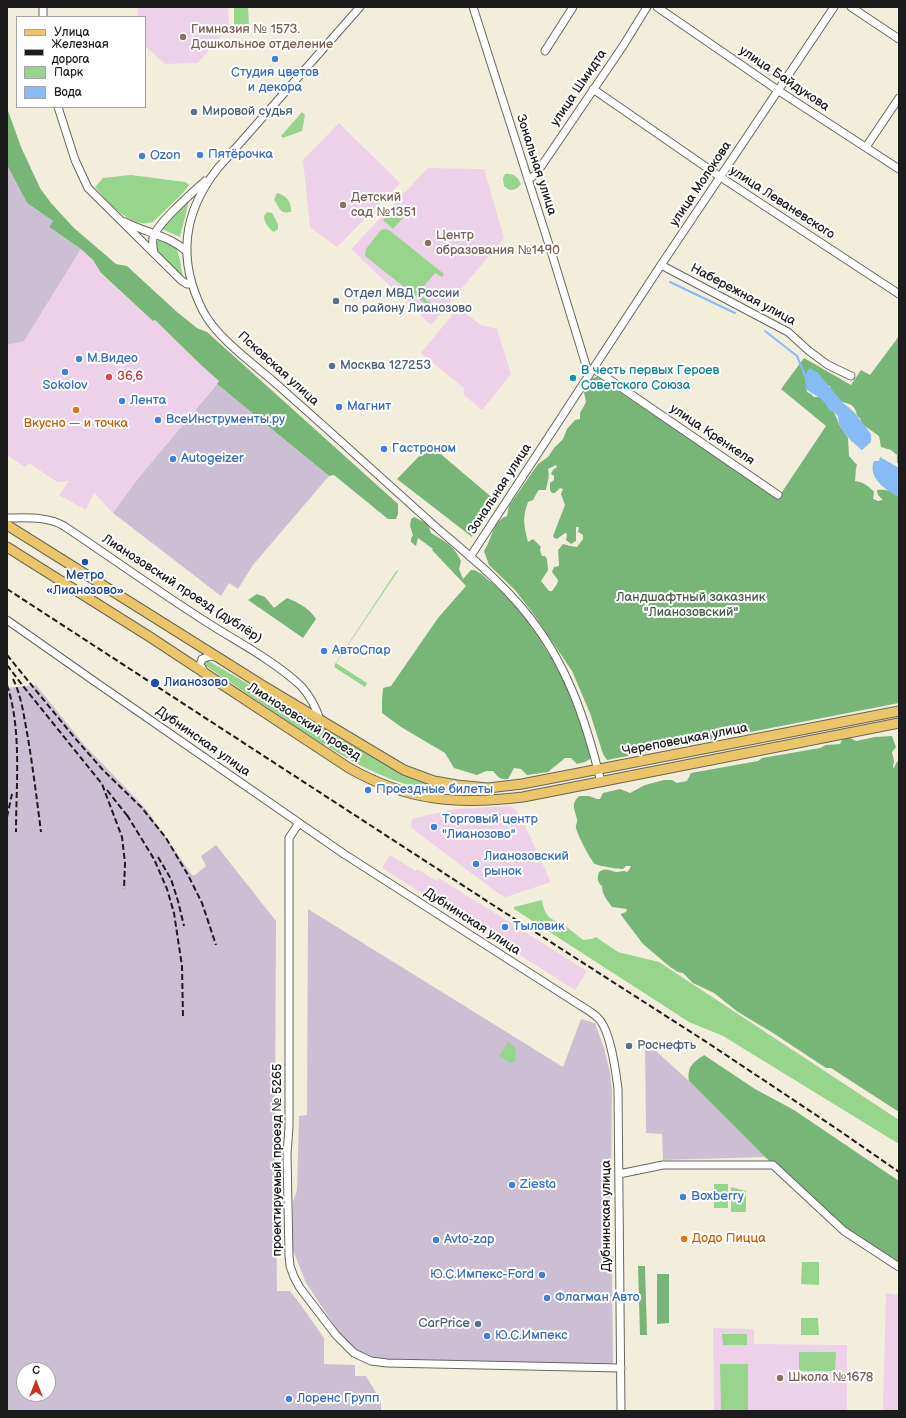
<!DOCTYPE html>
<meta charset="utf-8">
<style>
body{margin:0}
#map{position:relative;width:906px;height:1418px;overflow:hidden;background:#f3eedc;font-family:"Balsamiq Sans",sans-serif}
canvas{display:block}
.frame{position:absolute;inset:0;border:8px solid #1c1c1c;pointer-events:none}
.legend{position:absolute;left:16px;top:16px;width:130px;height:92px;box-sizing:border-box;background:#fff;border:1px solid #a4a4a4;margin:0;padding:5px 7px;list-style:none;font-size:12px;color:#1c1c1c}
.legend li{display:flex;align-items:center;gap:8px;height:20px}
.legend b{width:20px;border:1px solid #a4a4a4}
.north{position:absolute;left:16px;top:1362px;width:40px;height:40px;box-sizing:border-box;background:#fff;border:1px solid #a4a4a4;border-radius:50%;rotate:0deg;font-size:11px;font-weight:700;line-height:16px;text-align:center;color:#1c1c1c}
.north::after{content:'';display:block;margin:auto;width:14px;height:18px;background:#c8321e;clip-path:polygon(50% 0,100% 100%,50% 72%,0 100%)}
</style>
<div id="map">
<canvas width="906" height="1418"></canvas>
<div class="frame"></div>
<ul class="legend">
<li><b style="height:5px;background:#edc569"></b>Улица</li>
<li><b style="height:5px;background:#1c1c1c"></b>Железная дорога</li>
<li><b style="height:11px;background:#96d58b"></b>Парк</li>
<li><b style="height:11px;background:#86bbf5"></b>Вода</li>
</ul>
<div class="north">С</div>
</div>
<script>
const ctx = document.querySelector('canvas').getContext('2d');
ctx.lineJoin = 'round';
function paint(path, color) { ctx.fillStyle = color; ctx.fill(path, 'evenodd'); }
function strokePath(path, color, width, dash) { ctx.strokeStyle = color; ctx.lineWidth = width; ctx.lineCap = dash ? 'butt' : 'round'; ctx.setLineDash(dash || []); ctx.stroke(path); }
function drawText(font, color, halo, rows, align = 'center') {
  ctx.font = font + ' "Balsamiq Sans",sans-serif'; ctx.lineWidth = 4; ctx.setLineDash([]); ctx.textBaseline = 'middle'; ctx.strokeStyle = halo; ctx.fillStyle = color; for (const [text, x, y, turn = 0] of rows) {
    ctx.save(); ctx.translate(x, y); ctx.rotate((+turn || 0) * Math.PI / 180); ctx.textAlign = isNaN(turn) ? turn : align; if (halo) ctx.strokeText(text, 0, 0); ctx.fillText(text, 0, 0); ctx.restore();
  }
}
paint(new Path2D(`
 M137 7H228L229 27 198 63 165 64 145 46V17H138Z
 M339 123 400 183 337 247 310 227 303 160Z
 M428 168 484 169 504 238 431 325 351 249Z
 M81 249 93 260 102 275 153 321 155 320 201 365 219 381 136 481 113 513 94 493 86 510 59 495 69 481 57 482 29 463 25 467 7 455V345L24 341Z
 M458 308 481 325 497 329 511 374 482 410 464 395V388L421 353Z
 M511 806 520 815 551 882 506 897 499 894 414 830 411 826 412 819 415 818 456 809Z
 M390 855 416 871 417 869 437 881 439 878 587 971 575 990 382 868Z
 M886 1293 899 1295V1411H884L883 1407Z
 M713 1328 754 1329V1344L847 1345V1411H714Z`), '#edd1e9');
paint(new Path2D(`
 M7 165 27 203 53 221 49 227 81 249 24 341 7 345Z
 M217 384 329 476 253 565 238 589 229 583 221 596 113 513 136 481Z
 M36 685 85 746 146 809 192 875H195L206 866 201 856 216 845 276 921 275 1128 277 1291H290L298 1301 324 1338V1364L355 1365V1376H366L381 1401V1411H7V688ZM24 1370H48V1394H24Z
 M308 909 563 1067 581 1019 595 1023 604 1048 610 1073 612 1091 611 1194 613 1363 610 1364 385 1360 368 1357 358 1352 343 1338 306 1283 293 1250V1202L297 1190 299 1116 307 1115Z
 M645 1041 689 1081 765 1157 663 1160 662 1134 646 1133Z`), '#ccbfd4');
paint(new Path2D(`
 M234 7H248L249 27 234 28Z
 M302 112 305 115 302 131 283 138 281 136Z
 M505 174C513 173 518 177 521 184 516 191 510 192 504 186L503 178Z
 M131 175 185 182 189 185 183 193 153 222C130 229 108 202 95 187L103 178Z
 M277 193C286 195 292 202 291 212 279 214 280 208 274 200Z
 M189 201 180 237 162 229Z
 M399 204 408 212 393 229 383 220Z
 M267 212 272 213 278 224V229L274 232C269 229 264 222 264 216Z
 M385 229 389 230 444 274 442 277 435 273 418 293 435 307 433 310 365 256 366 249 381 230Z
 M161 239 176 246 180 260 183 278C175 270 152 253 156 241Z
 M397 570 398 571 336 663 367 683 365 687 334 667 335 664Z
 M207 660 402 774 447 788 464 790V792C398 794 342 757 289 722 260 703 232 683 203 664V661Z
 M542 900C545 921 553 918 568 928 573 932 578 936 583 940L592 939 596 937 618 952 659 962 899 1120V1144L723 1036 689 1022 514 909V907Z
 M508 1042 515 1047 516 1055 515 1061 511 1063 499 1056Z
 M714 1184H728V1208H714Z
 M731 1187 746 1191V1212H731Z
 M802 1262H819V1285L801 1284Z
 M801 1318H818L819 1335H801Z
 M722 1334H747V1345H723Z
 M799 1352H836L835 1371H799Z
 M720 1364H748V1411H721Z`), '#96d58b');
paint(new Path2D(`
 M7 108 21 147 40 188 51 203 74 228 116 264 127 266 177 312 197 328 207 332 398 504V514L396 519H388L334 475 329 476 217 384 219 381 201 365 155 320 153 321 101 273 93 260 81 249 49 227 53 221 27 203 7 165Z
 M899 336V463H897V455L891 450 881 447 879 436 862 424 860 418 857 416C854 394 835 412 830 386L826 385H806L807 392 811 394 814 397H820L833 410 840 426 848 438 849 456 857 465C855 470 856 475 855 481 863 482 869 486 874 492L873 499 878 501 883 500 878 495 877 490C887 489 892 491 899 497V703L607 760 603 754 590 713 572 671 535 616 515 590 489 565 484 551C492 540 492 521 507 516L509 506 538 464 548 457 554 448 563 439 567 429 575 420 580 419V413L586 402 584 392 589 379 597 377 778 498 826 426 781 389 804 358 851 385 861 370 870 375ZM556 465 557 467 553 470 551 474 554 476V480L550 483V490L552 493H555L560 488 563 489 561 494 565 505 553 536 554 538 557 539 565 533 567 534 566 540 571 544 576 541V527H579L578 532 583 535V539L577 547 570 546 563 544 558 550 559 566 554 567 552 572 558 580 557 584 552 591H549L541 581 548 570 547 559 545 556H542L540 550 541 547 533 539 528 542C524 526 522 518 528 502L533 500 538 491 539 490H546C547 483 550 477 548 469Z
 M430 445 495 500 472 537 397 479Z
 M414 517 428 524 431 533C445 542 453 544 461 561L459 569 463 579 471 570C478 569 485 578 491 582 524 609 559 666 575 706 581 722 585 739 590 755V759L585 762 577 764 571 758H565L548 772 527 775 521 769 514 768 508 779C500 780 498 777 493 771H486L477 775 454 768 445 753 401 727 382 713V700L383 688 391 686 438 618 466 586 432 550 433 549 418 538 416 546 411 542V539L413 535 410 526 411 519Z
 M257 594 265 597 274 608 287 598C299 603 309 608 316 619L303 638 248 600Z
 M892 736 896 747 892 752 894 761 893 767 894 768 896 763 899 760V1112L831 1068H826L773 1033 738 1012 714 993 693 983 683 973 678 972 670 967 643 944 621 915V914L626 912 627 909 612 907C607 900 602 894 602 886 597 882 597 878 599 872 606 867 609 871 616 872 621 872 623 870 627 872L629 870 631 866H626L623 869C618 869 599 866 595 864 591 861 577 834 576 828 575 825 578 822 577 819 575 809 570 805 579 796H589L597 799H600L603 793 620 789 630 793 645 785 664 780H672L677 783 687 781 691 773 758 761 762 758 820 748 826 745 840 744 842 740 848 737 856 741 875 737Z
 M704 1055 755 1089 794 1110 899 1181V1263L854 1234 841 1224 765 1157 689 1081C687 1067 692 1063 704 1055Z
 M638 1266H645L647 1335H640Z
 M657 1274H669V1323L657 1324Z`), '#78b677');
paint(new Path2D(`
 M810 368 818 373 842 402 854 412 871 434V442L862 450C852 442 838 430 838 416L834 412 830 411 823 400 807 390C805 382 803 375 810 368Z
 M880 457 899 468V497C886 490 867 478 874 461H879Z`), '#86bbf5');
strokePath(new Path2D(`
 M670 282 735 313
 M765 331 797 356 806 378`), '#86bbf5', 2);
const minor = new Path2D(`
 M43 7V17
 M360 7 218 168C183 212 177 260 203 311 218 340 257 366 281 388 333 434 385 481 436 527 466 553 497 578 522 608 566 660 585 717 601 782
 M473 7 551 251 589 375
 M657 7 779 91 899 169
 M851 7 899 39
 M545 51 573 7
 M593 89 719 176 899 294
 M58 107 75 160 88 188 182 281 187 284H192
 M866 147 899 98
 M528 180 536 174 623 46 647 7
 M125 222C146 233 168 235 186 251
 M154 253C153 248 152 243 153 238 156 224 193 192 205 181
 M661 265 788 332 809 351 828 365 851 376
 M594 369 778 495
 M7 518C26 518 47 516 64 526 112 558 159 592 208 623 239 643 273 660 301 686 310 696 316 707 320 720
 M470 557 661 265 834 7
 M7 620 94 681 344 854 578 1004C584 1008 592 1012 598 1018 610 1029 616 1072 618 1089L621 1411
 M204 671 200 665 202 659 210 656 216 657
 M299 823 289 838V1127L287 1154 289 1255 290 1266 294 1277 300 1288 336 1335 354 1353 371 1361 387 1363 621 1368
 M619 1174 663 1165H773L844 1231 899 1267`);
const major = new Path2D(`
 M7 525 262 685 404 770 434 781 457 785 488 788 522 784 899 711
 M7 547 150 637 349 768C407 801 458 805 523 797L899 723`);
strokePath(minor, '#67665f', 9);
strokePath(major, '#67665f', 11);
strokePath(minor, '#fff', 7);
strokePath(major, '#edc569', 9);
strokePath(new Path2D(`
 M7 589 493 905 708 1043 837 1129 899 1172
 M7 655 74 737 103 770 142 808 166 838 188 875 202 903 216 945
 M7 665 23 686 102 784 122 837 125 863 124 889
 M13 679C22 697 24 718 28 738 33 769 37 800 41 832
 M7 685C22 730 16 785 16 832
 M107 790 129 818
 M127 815 154 859 167 889 174 913 182 966 183 1018
 M7 817 12 794
 M158 857 171 879 178 901 184 926`), '#1c1c1c', 2, [6, 3]);
for (const [x, y, r, color] of [
 [183,37,4,"#8d6e63"],
 [275,59,4,"#3f7fe0"],
 [194,112,4,"#5c6f8a"],
 [200,155,4,"#3f7fe0"],
 [142,156,4,"#3f7fe0"],
 [343,205,4,"#8d6e63"],
 [428,243,4,"#8d6e63"],
 [336,301,4,"#5c6f8a"],
 [79,359,4,"#3f7fe0"],
 [332,366,4,"#5c6f8a"],
 [65,372,4,"#3f7fe0"],
 [109,377,4,"#e0444e"],
 [573,378,4,"#0f9aa8"],
 [122,401,4,"#3f7fe0"],
 [339,407,4,"#3f7fe0"],
 [76,410,4,"#e8710a"],
 [158,420,4,"#3f7fe0"],
 [384,449,4,"#3f7fe0"],
 [173,459,4,"#3f7fe0"],
 [85,562,4,"#1a4fb4"],
 [324,651,4,"#3f7fe0"],
 [155,683,5,"#1a4fb4"],
 [368,790,4,"#3f7fe0"],
 [434,827,4,"#3f7fe0"],
 [476,864,4,"#3f7fe0"],
 [505,927,4,"#3f7fe0"],
 [629,1046,4,"#5c6f8a"],
 [512,1185,4,"#3f7fe0"],
 [683,1197,4,"#3f7fe0"],
 [684,1239,4,"#e8710a"],
 [436,1240,4,"#3f7fe0"],
 [542,1275,4,"#3f7fe0"],
 [547,1298,4,"#3f7fe0"],
 [478,1324,4,"#5c6f8a"],
 [487,1336,4,"#3f7fe0"],
 [780,1378,4,"#8d6e63"],
 [289,1399,4,"#3f7fe0"]
]) { const dot = new Path2D(); dot.arc(x, y, r, 0, 2 * Math.PI); ctx.fillStyle = color; ctx.fill(dot); strokePath(dot, '#fff', 1.5); }
drawText('13px', '#785e54', '#fff', [
 ["Гимназия № 1573.",191,30],
 ["Дошкольное отделение",191,45],
 ["Детский",351,198],
 ["сад №1351",351,213],
 ["Центр",436,236],
 ["образования №1490",436,251],
 ["Школа №1678",788,1378]
], 'left');
drawText('13px', '#366cbe', '#fff', [
 ["Студия цветов",275,73,"center"],
 ["и декора",275,88,"center"],
 ["Пятёрочка",208,155],
 ["Ozon",150,156],
 ["М.Видео",87,359],
 ["Sokolov",65,386,"center"],
 ["Лента",130,401],
 ["Магнит",347,407],
 ["ВсеИнструменты.ру",166,420],
 ["Гастроном",392,449],
 ["Autogeizer",181,459],
 ["АвтоСпар",332,651],
 ["Проездные билеты",376,790],
 ["Торговый центр",442,820],
 ["\"Лианозово\"",442,835],
 ["Лианозовский",484,857],
 ["рынок",484,872],
 ["Тыловик",513,927],
 ["Ziesta",520,1185],
 ["Boxberry",691,1197],
 ["Avto-zap",444,1240],
 ["Ю.С.Импекс-Ford",534,1275,"right"],
 ["Флагман Авто",555,1298],
 ["Ю.С.Импекс",495,1336],
 ["Лоренс Групп",297,1399]
], 'left');
drawText('13px', '#1c1c1c', '#fff', [
 ["улица Байдукова",784,79,34],
 ["улица Шмидта",579,88,-56],
 ["Зональная улица",536,165,72],
 ["улица Молокова",701,184,-56],
 ["улица Леваневского",782,203,33],
 ["Набережная улица",743,295,28],
 ["Псковская улица",278,369,42],
 ["улица Кренкеля",712,435,34],
 ["Зональная улица",500,489,-57],
 ["Лианозовский проезд (дублёр)",182,589,33],
 ["Лианозовский проезд",304,722,33],
 ["Череповецкая улица",685,740,-11],
 ["Дубнинская улица",203,742,35],
 ["Дубнинская улица",472,922,33],
 ["проектируемый проезд № 5265",278,1160,-90],
 ["Дубнинская улица",607,1216,-90]
]);
drawText('13px', '#4e5e75', '#fff', [
 ["Мировой судья",202,112],
 ["Отдел МВД России",344,294],
 ["по району Лианозово",344,309],
 ["Москва 127253",340,366],
 ["Роснефть",637,1046],
 ["CarPrice",470,1324,"right"]
], 'left');
drawText('13px', '#0d838f', '#fff', [
 ["В честь первых Героев",581,371],
 ["Советского Союза",581,386]
], 'left');
drawText('13px', '#be3a42', '#fff', [
 ["36,6",117,377]
], 'left');
drawText('13px', '#c56008', '#fff', [
 ["Вкусно — и точка",76,424],
 ["Додо Пицца",692,1239,"left"]
]);
drawText('13px', '#164399', '#fff', [
 ["Метро",85,576],
 ["«Лианозово»",85,591],
 ["Лианозово",164,683,"left"]
]);
drawText('13px', '#475d43', '#fff', [
 ["Ландшафтный заказник",691,598],
 ["\"Лианозовский\"",691,613]
]);
</script>
